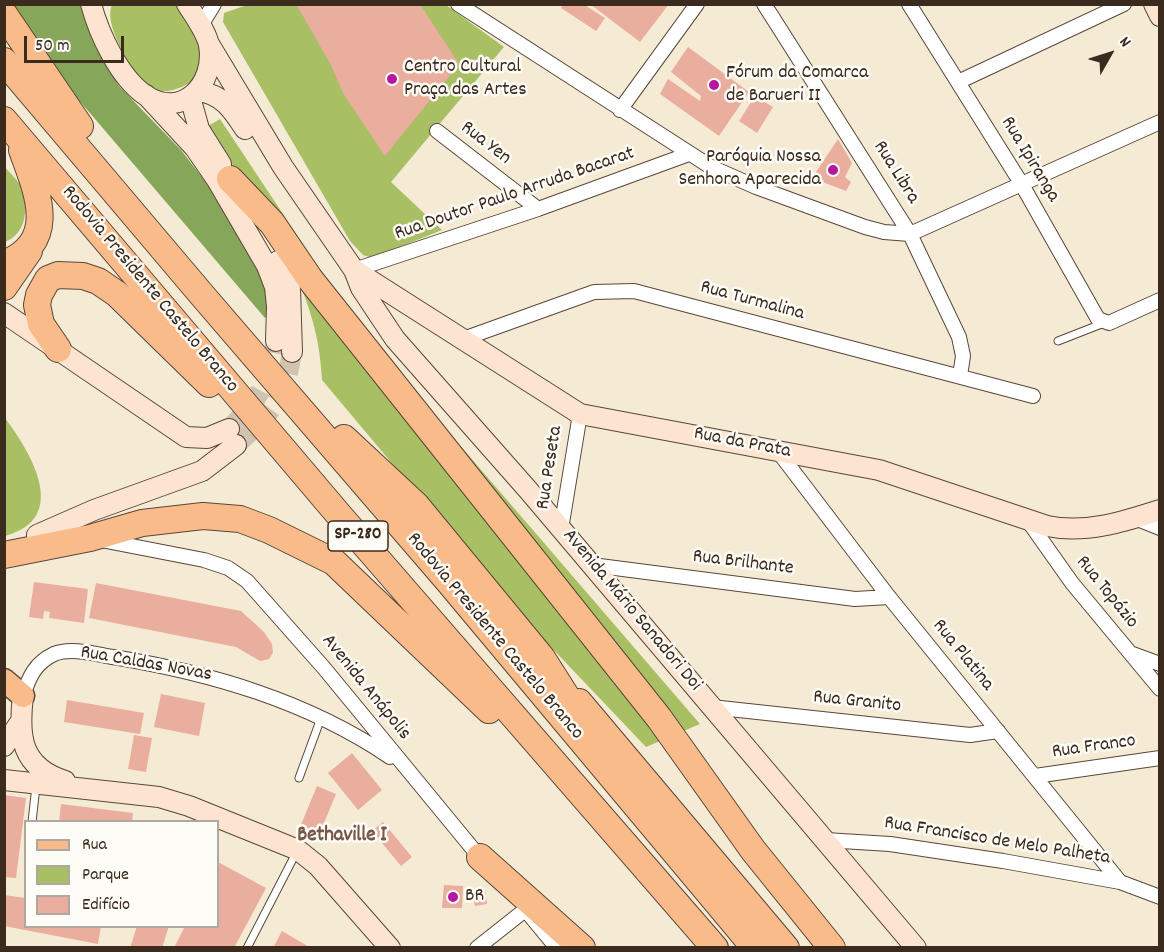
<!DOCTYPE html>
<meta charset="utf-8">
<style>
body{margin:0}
#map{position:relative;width:1164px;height:952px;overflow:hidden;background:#f5ebd5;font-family:Dekko,sans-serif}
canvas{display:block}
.frame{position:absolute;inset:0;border:6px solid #3b2a1e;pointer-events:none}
.legend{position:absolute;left:24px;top:820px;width:195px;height:108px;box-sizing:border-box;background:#fdfcf7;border:2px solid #afa8a0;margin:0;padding:8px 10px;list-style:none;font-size:18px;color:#3b2a1e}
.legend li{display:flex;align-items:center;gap:12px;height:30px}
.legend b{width:30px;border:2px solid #afa8a0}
.north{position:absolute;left:1080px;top:24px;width:60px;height:60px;-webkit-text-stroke:4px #fdfcf7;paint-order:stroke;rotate:51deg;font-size:16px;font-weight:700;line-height:24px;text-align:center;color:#3b2a1e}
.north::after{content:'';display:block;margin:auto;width:21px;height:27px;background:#3b2a1e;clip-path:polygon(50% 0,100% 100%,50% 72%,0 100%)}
.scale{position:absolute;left:24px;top:36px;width:100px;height:27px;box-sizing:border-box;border:3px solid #3b2a1e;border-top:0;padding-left:8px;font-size:18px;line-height:21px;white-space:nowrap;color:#3b2a1e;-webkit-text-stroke:4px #fdfcf7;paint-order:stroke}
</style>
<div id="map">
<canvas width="1164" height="952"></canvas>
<div class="frame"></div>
<ul class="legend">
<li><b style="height:8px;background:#fabb8b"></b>Rua</li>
<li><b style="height:16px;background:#a9bf64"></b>Parque</li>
<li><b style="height:16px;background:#e9ae9d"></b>Edifício</li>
</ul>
<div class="north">N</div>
<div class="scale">50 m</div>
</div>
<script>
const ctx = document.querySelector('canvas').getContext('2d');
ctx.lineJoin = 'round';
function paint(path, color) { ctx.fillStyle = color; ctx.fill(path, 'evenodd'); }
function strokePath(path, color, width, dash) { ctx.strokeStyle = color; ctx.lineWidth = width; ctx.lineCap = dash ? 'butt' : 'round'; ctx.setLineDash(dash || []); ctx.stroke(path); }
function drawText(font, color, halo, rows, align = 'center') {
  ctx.font = font + ' Dekko,sans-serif'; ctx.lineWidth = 5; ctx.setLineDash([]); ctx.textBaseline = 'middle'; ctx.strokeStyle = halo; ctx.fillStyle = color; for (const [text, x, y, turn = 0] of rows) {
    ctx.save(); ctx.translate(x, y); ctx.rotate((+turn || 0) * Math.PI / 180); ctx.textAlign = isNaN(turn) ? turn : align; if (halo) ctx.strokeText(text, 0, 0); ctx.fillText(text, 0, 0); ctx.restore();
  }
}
paint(new Path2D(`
 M112 5H178C192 28 221 70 182 87 174 90 164 93 155 90 136 82 102 24 112 5Z
 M247 5H446L504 47 391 182 442 230 372 258 363 255 350 241 223 22 224 13Z
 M220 119 358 327 700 724 646 747 510 604 322 380C319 284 257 205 208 126Z
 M4 166C10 173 19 181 22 189 29 208 26 234 5 242Z
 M5 418C31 453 71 518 5 536Z`), '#a9bf64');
paint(new Path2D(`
 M10 5H84L92 39 119 86 181 150 218 198 269 284V313L265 318 60 78Z`), '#86a65a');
paint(new Path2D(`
 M296 4H420L459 64 385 156 343 93 331 65Z
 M563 4H583L605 18 596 31 561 8Z
 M590 4H669L640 42Z
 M688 47 749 92 719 136 660 94 668 79 700 101 701 96 671 72Z
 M755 96 773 107 757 133 739 121Z
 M838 139 852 163 845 177 851 182 846 191 812 178Z
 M34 582 88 589 84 623 49 618 50 612 44 611 43 619 29 617Z
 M96 583 241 611 264 632 272 644 273 653 269 659 260 661 236 647 89 618Z
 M161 694 205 703 199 736 154 727Z
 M67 700 144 713 140 734 64 722Z
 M134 735 152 738 146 772 128 769Z
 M352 753 382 790 358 810 328 773Z
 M317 786 336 794 319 835 300 827Z
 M4 795 26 798 16 878 4 877Z
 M61 804 133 813 132 822H59Z
 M383 822 412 857 401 866 372 831Z
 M218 862 266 888 234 948H174L185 926H218Z
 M444 885 463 886 462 908H442Z
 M485 890 487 904 475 906 472 892Z
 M4 895 26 898V926H101L98 944 4 926Z
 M137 926H169L162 948H130Z
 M282 931 311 948H273Z`), '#e9ae9d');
strokePath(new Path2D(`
 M229 429C259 399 269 384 276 341
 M236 445C270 414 285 400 292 352`), '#d0c4b0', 20, [20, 10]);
const lane = new Path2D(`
 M1058 341 1104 323
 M299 778 321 718
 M32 822 36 786
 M247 948 296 853`);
const street = new Path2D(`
 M458 4 711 167 756 187 865 227 884 232 910 234 1160 122
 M764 4 910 234 959 337 963 356 960 376
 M909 4 1021 183 1098 319 1109 323 1160 300
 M200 27 214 4
 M958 82 1124 4
 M620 110 697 4
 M437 131 538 209
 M354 270 538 209 689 154
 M463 339 594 292 634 291 1033 396
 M777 450 889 597 1120 882
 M1026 518 1072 583 1160 689
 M1135 518 1160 528
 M561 529 580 414
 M101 540 204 560 228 568 247 581 324 668 482 860
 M592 565 855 599 889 597
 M1130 653 1160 664
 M23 696C29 677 35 663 54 654 71 647 95 654 113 657 211 673 307 701 390 757
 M711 707 970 735 998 731
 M1035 776 1160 758
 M825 840 890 844 1003 861 1120 882 1160 897
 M528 913 557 948
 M477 948 525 910`);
const secondary = new Path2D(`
 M91 4C99 34 119 77 145 95 182 120 216 84 209 45 206 31 195 17 187 4
 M1154 4 1160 16
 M209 44 283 167 354 270 361 288 395 339 529 491 916 948
 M199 91C223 95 232 109 245 129
 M146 95 195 148 217 180 267 266 275 287 277 306 276 341
 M190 97 199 129 221 164
 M278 261 290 288 292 352
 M354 270 580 414 879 470 1047 526C1085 534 1123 522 1160 510
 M4 313 186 437 207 438 229 429
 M37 535 94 510 202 471 236 445
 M23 696C18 737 21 767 65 781
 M4 746 19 724
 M4 780 159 797 189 806 298 850 318 866 390 948`);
const primary = new Path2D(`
 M4 680 23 696`);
const highway = new Path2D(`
 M4 14 80 126
 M4 61 202 295 449 582 755 948
 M4 120 339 515 715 948
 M230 179 272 223 310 279 659 718 753 850 832 948
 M4 264C60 241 37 192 22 150
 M4 287 29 251
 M58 349 41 324 37 305 39 295 48 279 58 275 83 276 98 281 117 294 209 384
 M344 438 416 505 542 658 584 724
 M4 555 90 538 142 523 203 516 240 519 269 530 334 562 489 710
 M579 702 786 948
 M480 857 582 948`);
strokePath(lane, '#574739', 9);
strokePath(street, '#574739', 16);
strokePath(secondary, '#574739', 22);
strokePath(primary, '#574739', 25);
strokePath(highway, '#574739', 28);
strokePath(lane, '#fff', 7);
strokePath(street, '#fff', 14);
strokePath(secondary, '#fde4d1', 20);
strokePath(primary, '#fabb8b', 22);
strokePath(highway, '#fabb8b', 26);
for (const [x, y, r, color] of [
 [392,79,6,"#b5179e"],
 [714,85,6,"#b5179e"],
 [833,170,6,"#b5179e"],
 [453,897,6,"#b5179e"]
]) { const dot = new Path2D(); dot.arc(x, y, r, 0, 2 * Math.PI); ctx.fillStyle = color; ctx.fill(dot); strokePath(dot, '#fdfcf7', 2); }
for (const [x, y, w] of [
 [358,536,60]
]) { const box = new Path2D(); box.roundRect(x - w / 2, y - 15, w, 30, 4.5); ctx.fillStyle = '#fdfcf7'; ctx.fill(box); strokePath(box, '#3b2a1e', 1.5); }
drawText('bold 18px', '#3b2a1e', null, [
 ["SP-280",358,536]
]);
drawText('20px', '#3b2a1e', '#fdfcf7', [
 ["Centro Cultural",404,68],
 ["Praça das Artes",404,91],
 ["Fórum da Comarca",726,74],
 ["de Barueri II",726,97],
 ["Paróquia Nossa",821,158,"right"],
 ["Senhora Aparecida",821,181,"right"],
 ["BR",465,897]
], 'left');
drawText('20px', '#3b2a1e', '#fdfcf7', [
 ["Rua Yen",485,144,38],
 ["Rua Ipiranga",1029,160,59],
 ["Rua Libra",895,173,58],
 ["Rua Doutor Paulo Arruda Bacarat",515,195,-19],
 ["Rodovia Presidente Castelo Branco",149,290,50],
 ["Rua Turmalina",752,302,15],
 ["Rua da Prata",742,444,11],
 ["Rua Peseta",551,468,-81],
 ["Rua Brilhante",743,564,7],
 ["Rua Topázio",1106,593,51],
 ["Avenida Mário Sanadori Doi",631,611,50],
 ["Rodovia Presidente Castelo Branco",494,637,50],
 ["Rua Platina",962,656,51],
 ["Rua Caldas Novas",146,665,10],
 ["Avenida Anápolis",365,688,51],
 ["Rua Granito",857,703,6],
 ["Rua Franco",1094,748,-8],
 ["Rua Francisco de Melo Palheta",997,842,9]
]);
drawText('bold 21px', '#78584a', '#fdfcf7', [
 ["Bethaville I",342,837]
]);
</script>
